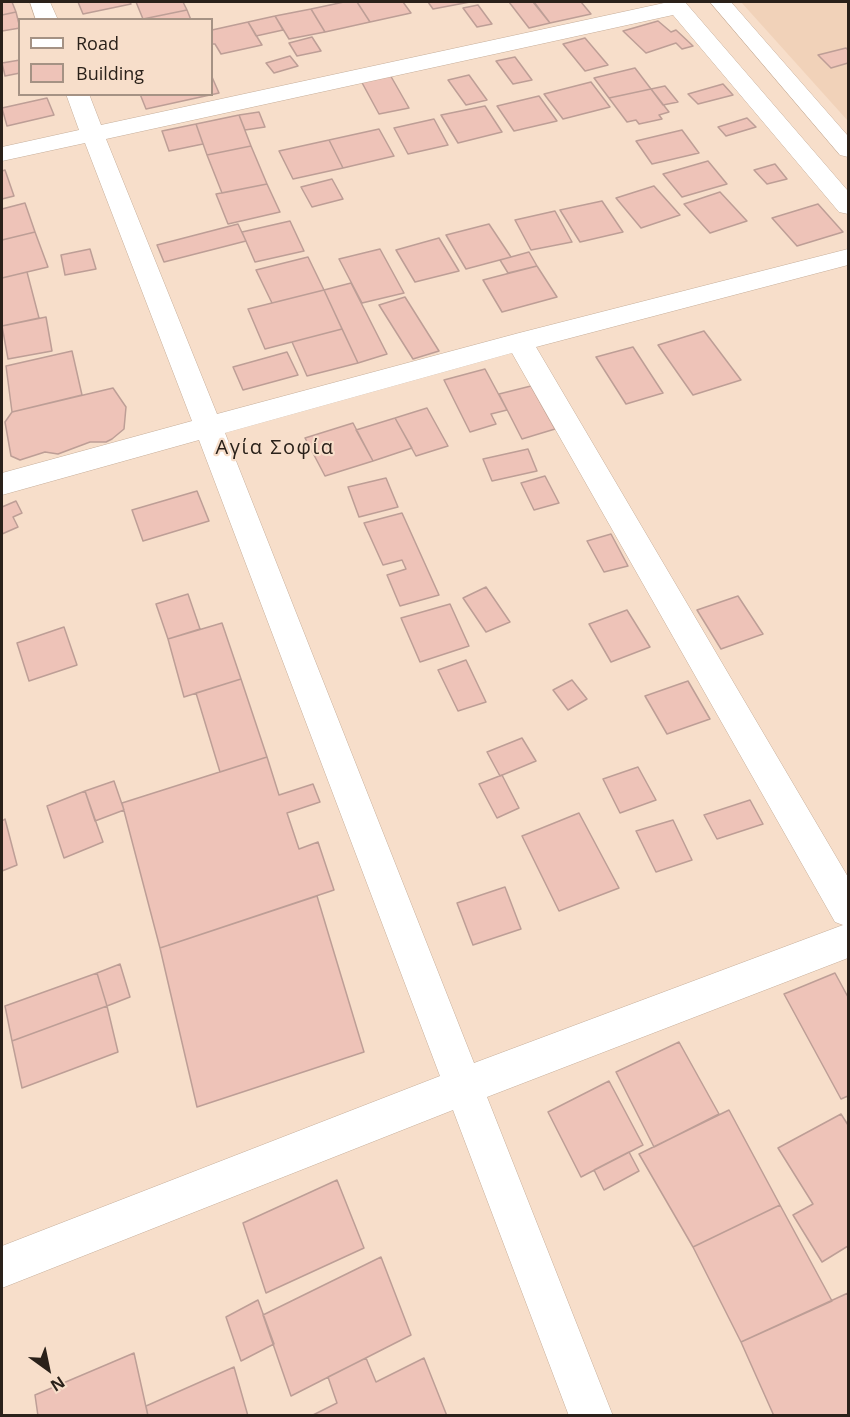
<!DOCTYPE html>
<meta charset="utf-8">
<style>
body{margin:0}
#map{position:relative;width:850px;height:1417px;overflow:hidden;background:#f7deca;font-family:"Open Sans",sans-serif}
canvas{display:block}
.frame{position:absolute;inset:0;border:3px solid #2a211a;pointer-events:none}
.legend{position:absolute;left:18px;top:18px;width:195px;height:78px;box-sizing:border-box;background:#f7deca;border:2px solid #a59284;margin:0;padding:8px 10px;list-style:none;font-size:18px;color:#2a211a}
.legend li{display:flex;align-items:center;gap:12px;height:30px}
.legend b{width:30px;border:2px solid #a59284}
.north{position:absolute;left:18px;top:1339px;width:60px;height:60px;-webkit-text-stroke:4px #f7deca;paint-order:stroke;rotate:147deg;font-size:16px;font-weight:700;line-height:24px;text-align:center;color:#2a211a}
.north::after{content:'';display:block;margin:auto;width:21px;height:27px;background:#2a211a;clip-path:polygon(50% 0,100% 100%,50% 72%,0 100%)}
</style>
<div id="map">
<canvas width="850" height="1417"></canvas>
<div class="frame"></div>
<ul class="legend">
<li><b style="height:8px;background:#fff"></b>Road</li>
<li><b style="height:16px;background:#eec3b8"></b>Building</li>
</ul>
<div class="north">N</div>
</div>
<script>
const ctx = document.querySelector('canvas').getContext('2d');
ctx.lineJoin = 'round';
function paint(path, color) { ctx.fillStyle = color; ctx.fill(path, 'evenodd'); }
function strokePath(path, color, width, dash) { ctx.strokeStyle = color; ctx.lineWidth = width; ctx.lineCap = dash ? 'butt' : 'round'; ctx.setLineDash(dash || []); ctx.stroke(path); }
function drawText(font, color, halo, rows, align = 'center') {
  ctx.font = font + ' "Open Sans",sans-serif'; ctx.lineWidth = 4.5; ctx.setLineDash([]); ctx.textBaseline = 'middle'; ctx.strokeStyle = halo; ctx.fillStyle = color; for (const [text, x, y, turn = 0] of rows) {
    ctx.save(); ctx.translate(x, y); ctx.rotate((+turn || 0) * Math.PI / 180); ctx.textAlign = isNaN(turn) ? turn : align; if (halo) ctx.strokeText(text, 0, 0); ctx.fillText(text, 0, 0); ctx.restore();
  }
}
paint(new Path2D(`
 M741 2H848V121Z`), '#f1d2b9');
const building = new Path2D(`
 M2 2H12L16 12 2 15Z
 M78 2H130L131 4 83 14Z
 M136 2H183L187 10 143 19Z
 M344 2H357L370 22 325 32 311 9Z
 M357 2H403L411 13 370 22Z
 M428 2H470L433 9Z
 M509 2H533L550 23 529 28Z
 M534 2H581L591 14 550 23Z
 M478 5 492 24 477 27 463 8Z
 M311 9 325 32 289 39 275 16Z
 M187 10 191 20 143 19Z
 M16 12 20 28 2 31V15Z
 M275 16 283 30 256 36 248 22Z
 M658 21 671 32 676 30 693 46 682 49 676 43 646 53 623 31Z
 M248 22 262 45 221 54 215 44H212V30Z
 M312 37 321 51 297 56 289 43Z
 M585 38 608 65 585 71 563 44Z
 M846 48 848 50V63L831 68 818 55Z
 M290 56 298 66 274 73 266 63Z
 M515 57 532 80 513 84 496 61Z
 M20 60V73L5 76 2 63Z
 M635 68 651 89 609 98 594 78Z
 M389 73 409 108 379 114 360 79Z
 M469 75 487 100 466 105 448 80Z
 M212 77 219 93 146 109 140 94H212Z
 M591 82 610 107 563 119 544 94Z
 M723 84 733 95 698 104 688 94Z
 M665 86 678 102 663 105 651 89Z
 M651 89 669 112 659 115 662 119 639 124 636 120 627 122 609 98Z
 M539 96 557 121 514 131 497 106Z
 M47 98 54 115 7 126 2 108Z
 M485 106 502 132 458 143 441 115Z
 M259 112 265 127 245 130 239 115Z
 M239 115 251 146 207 155 196 124Z
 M747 118 756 127 726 136 718 127Z
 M434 119 448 145 408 154 394 128Z
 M196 124 203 144 169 151 162 131Z
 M379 129 394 156 343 168 329 140Z
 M682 130 699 153 652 164 636 141Z
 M329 140 343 168 293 179 279 151Z
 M251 146 267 184 222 193 207 155Z
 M708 161 727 184 682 197 663 174Z
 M775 164 787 179 767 184 754 170Z
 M5 170 14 196 2 199V171Z
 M332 179 343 199 312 207 301 187Z
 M267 184 280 212 228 224 216 194Z
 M654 186 680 215 641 228 616 198Z
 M720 192 747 221 710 233 684 204Z
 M602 201 623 232 580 242 560 210Z
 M25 203 35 232 2 240V209Z
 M818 204 843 232 797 246 772 218Z
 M555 211 572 242 531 250 515 220Z
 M290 221 304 251 255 262 242 232Z
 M238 224 246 241 164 262 157 245Z
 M489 224 511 257 466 269 446 235Z
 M35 232 48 267 2 278V240Z
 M439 238 459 271 415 282 396 250Z
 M90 249 96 269 65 275 61 255Z
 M380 249 404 293 362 303 339 259Z
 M529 252 537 266 508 273 500 260Z
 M308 257 324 290 272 303 256 270Z
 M537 266 557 297 502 312 483 280Z
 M27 272 39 318 2 326V278Z
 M351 283 387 354 358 363 324 290Z
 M324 290 342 329 265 349 248 309Z
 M405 297 439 351 413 359 379 305Z
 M46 317 52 351 8 359 2 326Z
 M342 329 358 363 307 376 292 342Z
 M704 331 741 380 693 395 658 345Z
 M633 347 663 393 626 404 596 357Z
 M72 351 82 395 12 412 6 366Z
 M287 352 298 375 243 390 233 367Z
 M485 369 507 410 491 414 496 424 470 432 444 380Z
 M531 386 555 429 522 439 499 394Z
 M113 388 126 407 124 429 112 439 106 442H90L58 454 45 452 20 460 11 456 5 422 12 412Z
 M427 408 448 446 416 456 395 418Z
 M395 418 412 448 373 461 356 430Z
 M353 423 373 461 325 476 305 438Z
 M528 449 537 471 492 481 483 459Z
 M545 476 559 503 534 510 521 483Z
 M386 478 398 507 359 517 348 487Z
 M197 491 209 521 143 541 132 510Z
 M16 501 22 513 13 517 18 527 2 534V507Z
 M402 513 439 595 400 606 387 575 406 569 402 560 383 565 364 523Z
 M611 534 628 566 604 572 587 541Z
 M486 587 510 622 486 632 463 598Z
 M188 594 200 629 168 639 156 604Z
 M738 596 763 634 721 649 697 610Z
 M450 604 469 646 420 662 401 618Z
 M627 610 650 647 611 662 589 624Z
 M222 623 241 679 184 697 168 639Z
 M64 627 77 665 29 681 17 643Z
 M466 660 486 702 458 711 438 670Z
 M241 679 267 757 220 772 196 693Z
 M572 680 587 699 568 710 553 690Z
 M688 681 710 719 667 734 645 696Z
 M522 738 536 761 500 776 487 752Z
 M267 757 279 795 313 784 320 802 287 813 299 849 318 842 334 890 160 948 122 803Z
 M638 767 656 800 620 813 603 779Z
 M502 775 519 808 497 818 479 784Z
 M114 781 124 810 95 821 85 791Z
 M85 791 103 842 64 858 47 806Z
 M750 800 763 824 717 839 704 815Z
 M579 813 619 888 559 911 522 836Z
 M5 819 17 865 2 871V821Z
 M673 820 692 860 656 872 636 831Z
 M505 887 521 929 473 945 457 903Z
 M317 896 364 1052 197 1107 160 948Z
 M120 964 130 997 107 1006 97 973Z
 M97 973 107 1006 12 1041 5 1006Z
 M835 973 848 997V1096L841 1099 784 994Z
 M107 1006 118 1052 22 1088 12 1041Z
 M679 1042 719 1114 654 1147 616 1072Z
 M609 1081 643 1145 581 1177 548 1112Z
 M729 1110 780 1205 693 1247 639 1154Z
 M841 1114 848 1125V1246L822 1262 793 1215 813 1204 778 1148Z
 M629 1152 639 1171 604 1190 594 1170Z
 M337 1180 364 1248 266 1293 243 1223Z
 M780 1205 832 1301 741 1342 693 1247Z
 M381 1257 411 1335 291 1396 263 1315Z
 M848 1293V1416H774L741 1342Z
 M258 1300 274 1344 241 1361 226 1317Z
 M134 1353 148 1416H38L35 1395Z
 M366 1358 376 1382 424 1358 447 1416H311L337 1403 328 1377Z
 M234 1367 248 1416H148L146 1406Z`);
paint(building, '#eec3b8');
strokePath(building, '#bd9e96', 1.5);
const minor = new Path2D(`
 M30 2H50L58 20H36Z
 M664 2H685L848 191V214L839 212 673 15 106 139 217 414 519 333 848 249V265L536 347 848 877V958L487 1097 613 1416H569L453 1110 2 1288V1246L440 1076 199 440 2 495V473L192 421 85 143 2 161V147L79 130 66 94H89L101 125 664 3ZM512 353 835 922 843 925 474 1063 225 433Z
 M710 2H731L848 136V157L840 155Z`);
strokePath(minor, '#c6ae9a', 1);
paint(minor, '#fff');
ctx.letterSpacing = '1.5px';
drawText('20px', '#2a211a', '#f7deca', [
 ["Αγία Σοφία",275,448]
]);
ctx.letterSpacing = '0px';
</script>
